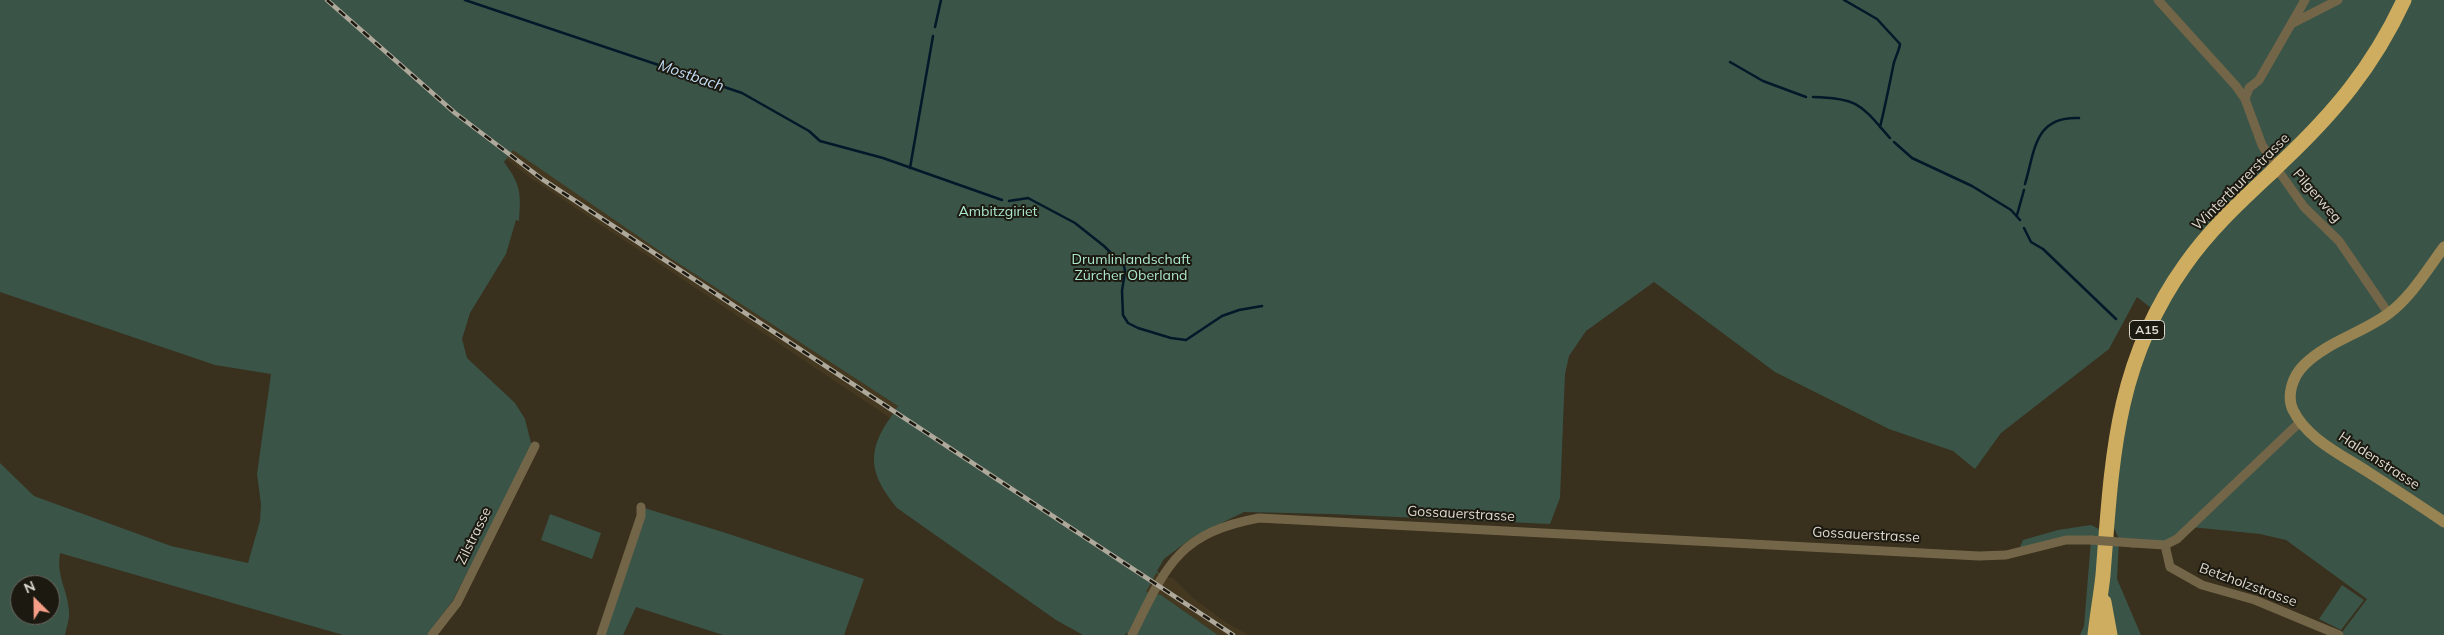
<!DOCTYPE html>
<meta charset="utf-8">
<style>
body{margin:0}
#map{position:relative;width:2444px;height:635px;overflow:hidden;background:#39301e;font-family:Mulish,sans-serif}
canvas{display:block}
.north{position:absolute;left:10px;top:575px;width:50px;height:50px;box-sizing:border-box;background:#1c1911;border:1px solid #6a665d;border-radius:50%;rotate:337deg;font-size:14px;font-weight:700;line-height:20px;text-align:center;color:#dfdacf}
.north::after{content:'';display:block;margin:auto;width:18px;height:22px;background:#f49e87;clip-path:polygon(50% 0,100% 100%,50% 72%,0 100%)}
</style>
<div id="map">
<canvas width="2444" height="635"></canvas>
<div class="north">N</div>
</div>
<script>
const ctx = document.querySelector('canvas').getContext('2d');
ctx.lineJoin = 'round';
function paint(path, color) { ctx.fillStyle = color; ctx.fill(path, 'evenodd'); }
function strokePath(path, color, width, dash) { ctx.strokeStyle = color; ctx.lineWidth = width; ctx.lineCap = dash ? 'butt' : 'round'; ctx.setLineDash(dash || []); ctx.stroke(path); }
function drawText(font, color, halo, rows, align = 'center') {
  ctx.font = font + ' Mulish,sans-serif'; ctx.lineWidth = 4; ctx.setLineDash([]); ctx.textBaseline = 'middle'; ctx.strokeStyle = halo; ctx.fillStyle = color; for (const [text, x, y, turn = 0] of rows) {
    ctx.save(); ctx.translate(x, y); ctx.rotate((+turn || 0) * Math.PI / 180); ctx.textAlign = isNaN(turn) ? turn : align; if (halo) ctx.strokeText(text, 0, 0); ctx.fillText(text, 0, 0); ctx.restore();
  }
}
paint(new Path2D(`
 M406 80 497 133 680 264 909 413 930 414 1160 576 1173 578 1193 598 1224 621 1248 635H1218L1161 595 1149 594 977 479 965 468 529 177Z`), '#443920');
paint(new Path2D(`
 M0 0H2444V635H2340L2367 599 2286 540 2260 534 2191 527 2165 545 2119 540 2117 579 2141 635H2080L2084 626 2091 540 2018 552 2023 540 2058 530 2091 525 2119 539 2113 526V454L2156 312 2137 297 2109 349 2001 433 1975 469 1953 451 1889 429 1775 372 1654 282 1586 331 1569 356 1565 374 1560 498 1550 524 1331 514 1244 512 1193 537 1164 559 1157 571 1161 576 1156 573 1146 592 1161 595 1218 635H1132L1126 633 1125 635H1083L1056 620 897 508C876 482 865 461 883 429 887 421 894 414 898 406L664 254 513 150 504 162C521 185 521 193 519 221L516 220 506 254 470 313 462 339 467 358 515 403 525 419 532 447 453 600 427 635H343L60 553C56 577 68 590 69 611 70 619 66 628 65 635H0V463L34 496 171 546 248 563 260 521 261 504 257 474 271 374 215 365 0 292ZM20 585H50V615H20Z
 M641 507 726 533 864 579 844 635H723L636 607 623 635H601Z
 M550 514 601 533 592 559 541 540Z
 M2342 585 2364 600 2341 630 2319 619Z`), '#3a5447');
strokePath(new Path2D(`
 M465 0 742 93 809 131 820 141 883 158 1002 200
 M1844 0 1877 19 1900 44C1899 52 1894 59 1893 67 1889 87 1885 107 1880 127
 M935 27 941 0
 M1730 62 1763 81 1806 97
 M1813 97C1859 98 1861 105 1890 138
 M1894 142 1912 158 1972 186 2011 210 2020 220
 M910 168 933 36
 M2025 184C2035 151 2034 116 2079 118
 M1009 201 1028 198 1075 223 1104 246 1124 266 1125 271 1122 291 1123 315 1128 323 1138 328 1171 338 1186 340 1222 316 1239 310 1262 306
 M2017 215 2024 190
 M2024 228 2031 242 2043 249 2116 319`), '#031829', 2.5);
strokePath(new Path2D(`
 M2158 0 2236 86 2245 99 2262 145 2280 173 2304 207 2339 241 2389 314
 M2293 23 2338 0
 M2245 99 2249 88 2259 80 2305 0
 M2133 543 2165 545 2177 539 2300 422
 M2165 545 2170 567 2202 585 2255 600 2339 635
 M432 635 457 603 535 446
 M601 635 641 516V507
 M1132 635C1166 566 1178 533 1259 518L1979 556 2006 555 2066 540H2091`), '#736648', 9);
strokePath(new Path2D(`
 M2444 247C2427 270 2411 297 2388 314 2362 333 2327 342 2304 365 2293 376 2286 395 2293 410 2307 439 2342 455 2368 472 2393 488 2419 505 2444 522`), '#988353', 11);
strokePath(new Path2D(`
 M2281 163C2334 113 2373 67 2404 0
 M2104 602 2110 635
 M2095 635C2097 615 2101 595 2103 575 2112 459 2115 363 2185 265 2210 229 2242 200 2273 171`), '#cead60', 15);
const rail = new Path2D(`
 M327 0 455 113 542 179 1233 635`);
strokePath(rail, '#afa99c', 4.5);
strokePath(rail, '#1c1911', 2.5, [8]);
strokePath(new Path2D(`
 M2091 540 2133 543`), '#736648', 9);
strokePath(new Path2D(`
 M2273 171 2281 163`), '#cead60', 15);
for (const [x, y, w] of [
 [2147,330,35]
]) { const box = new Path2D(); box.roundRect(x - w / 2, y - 9.5, w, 19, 4); ctx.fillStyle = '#1c1911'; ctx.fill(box); strokePath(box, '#dfdacf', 1); }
drawText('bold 12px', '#dfdacf', null, [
 ["A15",2147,330]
]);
drawText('14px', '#dfdacf', '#1c1911', [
 ["Winterthurerstrasse",2241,182,-45],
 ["Pilgerweg",2317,196,49],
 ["Haldenstrasse",2379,461,33],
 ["Gossauerstrasse",1461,514,3],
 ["Gossauerstrasse",1866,535,3],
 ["Zilstrasse",474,536,-64],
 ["Betzholzstrasse",2248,585,20]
]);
drawText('14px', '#ace8cb', '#1c1911', [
 ["Ambitzgiriet",998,212],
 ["Drumlinlandschaft",1131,260],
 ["Zürcher Oberland",1131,276]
]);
drawText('italic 15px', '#c3dff6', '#1c1911', [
 ["Mostbach",691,76,19]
]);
</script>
